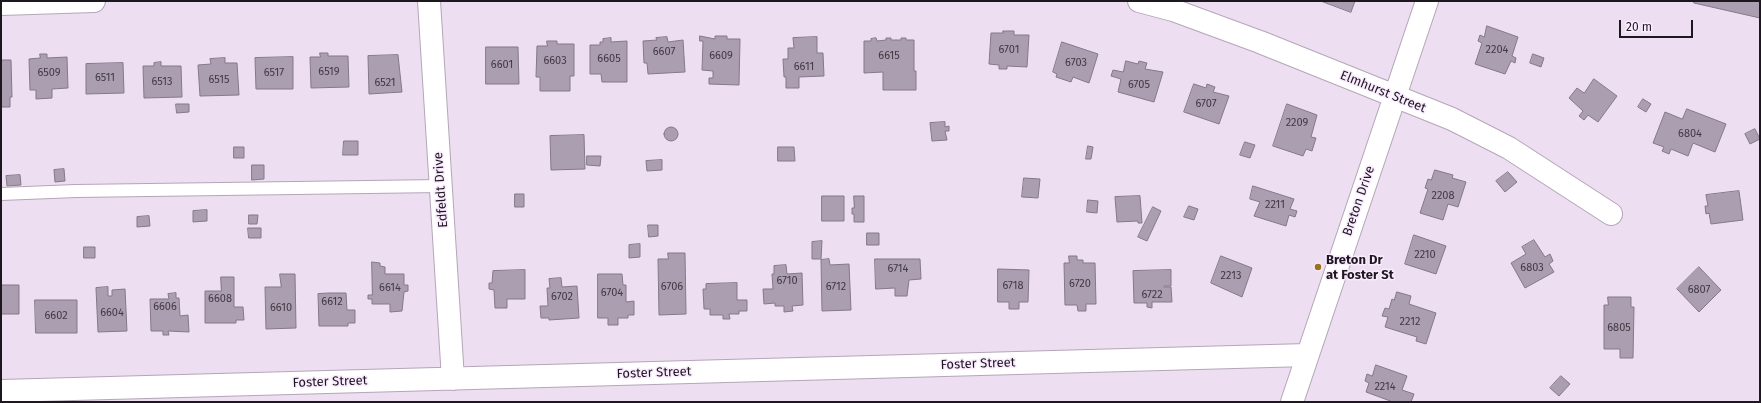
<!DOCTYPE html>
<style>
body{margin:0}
#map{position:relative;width:1761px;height:403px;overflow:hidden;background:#eddef1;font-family:"Fira Sans",sans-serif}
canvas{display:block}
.frame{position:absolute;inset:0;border:2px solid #1d181f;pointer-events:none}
.scale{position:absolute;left:1619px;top:20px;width:74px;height:18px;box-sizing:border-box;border:2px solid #1d181f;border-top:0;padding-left:5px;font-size:12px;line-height:14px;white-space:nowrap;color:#1d181f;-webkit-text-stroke:3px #faebff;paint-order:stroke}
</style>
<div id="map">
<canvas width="1761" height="403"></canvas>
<div class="frame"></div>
<div class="scale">20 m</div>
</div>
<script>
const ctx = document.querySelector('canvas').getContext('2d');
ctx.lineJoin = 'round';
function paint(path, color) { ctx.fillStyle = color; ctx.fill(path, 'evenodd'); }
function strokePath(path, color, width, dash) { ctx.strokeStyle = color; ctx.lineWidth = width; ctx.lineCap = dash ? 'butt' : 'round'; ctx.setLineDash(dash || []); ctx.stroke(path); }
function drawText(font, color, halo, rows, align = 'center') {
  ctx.font = font + ' "Fira Sans",sans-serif'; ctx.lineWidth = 3; ctx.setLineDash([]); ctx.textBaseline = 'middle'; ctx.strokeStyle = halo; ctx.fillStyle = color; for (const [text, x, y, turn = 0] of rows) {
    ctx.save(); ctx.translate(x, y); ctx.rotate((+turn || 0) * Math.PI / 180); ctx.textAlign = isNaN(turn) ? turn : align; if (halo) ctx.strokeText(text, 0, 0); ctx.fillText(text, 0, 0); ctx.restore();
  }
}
const building = new Path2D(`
 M1321 1H1355L1351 12Z
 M1694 1H1760V18L1694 3Z
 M1487 26 1518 37 1512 56 1516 58 1515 63 1511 61 1505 74 1475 64 1482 43 1478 41 1480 35 1484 37Z
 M1003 31H1014V35H1029L1027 67 1007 66V69H999V65L989 64 991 33H1003Z
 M700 36 715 39V36H727V39H740L739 85 709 84V78H713V71L702 70 703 41H700Z
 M667 37 668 42 683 40 685 72 648 74 647 63H644L643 41 657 40 656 38Z
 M817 37V53H823L824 76 799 77V88H786V77H784L783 59H788V48H794L793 38Z
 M611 38V42L627 41V82H602L601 74H590V45H600V42H603V39Z
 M876 38 877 41 886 40V38H891V40H901V38H906V40H914V71H916V90H883V72L864 73V41H871V39Z
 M547 41H557V44H574V76H570V91H540V77H536L537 46H547Z
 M1062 42 1098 54 1089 83 1073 77 1071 82 1056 77 1057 74 1053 72Z
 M486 47H518L519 84H486Z
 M320 53H328V56H348L349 87 311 88 310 57H320Z
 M40 54H47V58L67 57 68 88 52 89V98L36 99V90H30L29 59 40 58Z
 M1533 54 1544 58 1541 67 1530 63Z
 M398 55 402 92 369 94 368 56Z
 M293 57V89H256L255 58Z
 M225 58V63H237L239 95 200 96 198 65 211 64 210 59Z
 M1 60H11L12 97H10V107H1Z
 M1126 61 1138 64 1139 61 1147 63 1145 69 1163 72 1154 102 1118 92 1121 79 1111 76 1113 70 1123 72Z
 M161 62V66H181L182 97 144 98 143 66H154V63Z
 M123 63 124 93 86 94V64Z
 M1594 79 1617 96 1598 122 1588 115 1584 120 1579 116 1583 111 1569 98 1577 88 1584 93Z
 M1194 84 1206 88 1207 84 1215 87 1213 92 1229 96 1219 124 1184 112Z
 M1643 99 1651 104 1646 112 1638 107Z
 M176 104H189V112L177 113Z
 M1287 104 1317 115 1311 137 1316 138 1312 151 1306 149 1303 156 1273 146Z
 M1687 109 1726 124 1715 152 1693 143 1688 156 1671 149 1669 154 1662 151 1664 147 1653 143 1665 112 1682 119Z
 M945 122V127L949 126V131H945L947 140 932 141 930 123Z
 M664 134a7 7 0 1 1 14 0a7 7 0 1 1-14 0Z
 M1755 129 1760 139 1750 144 1745 134Z
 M584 135 585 169 551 170 550 136Z
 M344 141H358V155H343Z
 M1245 142 1255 145 1250 158 1240 155Z
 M1088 146 1093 147 1091 159H1086Z
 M234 147H244V158H234Z
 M778 147H794L795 161H778Z
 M587 156H601L600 166 587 165Z
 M662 160V170L647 171 646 161Z
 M252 165H264V179L252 180Z
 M64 169 65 181 55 182 54 170Z
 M1435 170 1453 175 1452 178 1466 182 1458 207 1448 204 1443 220 1420 213 1428 189 1425 188 1428 179 1431 180Z
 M1508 172 1517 182 1505 192 1496 181Z
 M20 175 21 185 7 186 6 176Z
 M1024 178 1040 179 1038 198 1022 197Z
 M1253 186 1294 199 1290 209 1297 211 1295 217 1289 215 1286 226 1254 216 1260 202 1250 199Z
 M1739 191 1743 220 1711 224 1709 213 1706 214 1705 206H1708L1706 195Z
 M515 194H524V207H515Z
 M822 196H844V221H822Z
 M854 196H864V222H854V214H852V208H854Z
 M1140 196 1142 223H1138V221L1117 222 1115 197Z
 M1088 200 1098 201 1097 213 1087 212Z
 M1189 206 1198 209 1194 220 1184 217Z
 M1153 207 1161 211 1147 241 1138 237Z
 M207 210V221L193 222V211Z
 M249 215H258L257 224H249Z
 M149 216 150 226 137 227V217Z
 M648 225H658V236L649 237Z
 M248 228H261V238H249Z
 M867 233H879V245H867Z
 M1414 235 1446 246 1436 274 1405 264Z
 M1534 240 1545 257 1550 254 1553 261 1549 264 1554 272 1525 288 1511 263 1526 254 1522 247Z
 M822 241 821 259H812V242Z
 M640 244V257L629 258V245Z
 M84 247H95V258H84Z
 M668 253H685L686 314 659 315 658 259H668Z
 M1069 256H1077V260H1083V263H1095L1096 304H1086V311H1078L1077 305H1065L1064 263H1069Z
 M1221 256 1252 268 1242 297 1211 283Z
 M829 259 830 265 849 264 851 310 822 311 821 260Z
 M875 259H920L921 279 909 280 907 296H895V288L876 289Z
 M372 262 380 263V266L385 267V274H404V285H408V291L404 292 402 311 390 312V304H372V299H368V295H372Z
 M786 265 787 274 802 273 803 305 792 306 793 311 784 312V306H775V303L764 304 763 289H773L772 274H774V266Z
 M1699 267 1721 290 1699 312 1677 289Z
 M998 269 1029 270 1028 302H1019V309H1009V302H998Z
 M525 270V299H507V308H495L494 290 489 289V283H492L493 271Z
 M1171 270V286H1164V287H1171L1172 302H1152V308L1147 307V303H1134L1133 271Z
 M280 274H295L296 328 266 329 265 287H281Z
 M598 274H622L623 285H626V302L634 301V315H628V318H618V325H608V318H598Z
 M221 277H234V307H243L244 320H236V323H205V291H221Z
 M561 278 562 287 577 286 579 318 549 320V318H541L540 306H548L547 288H550L549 279Z
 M737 283V300H747V311H739V314H729L730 319H723V315H710V309H704L703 289H706V284Z
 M1 285H19V314H1Z
 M108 287V296H112V290L125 289 127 331 98 332 96 288Z
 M1397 292 1411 296 1409 304 1436 313 1426 344 1416 341 1417 337 1385 327 1388 317 1382 316 1385 308 1389 309 1392 299 1394 300Z
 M176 293V298H179L180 316 188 315 189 332 168 331 169 335H163V331H151L150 299H169L168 294Z
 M329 293H346L347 310H355V323H348V326H319L318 294Z
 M1608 297H1631V307H1634L1633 358H1620V349H1604V305H1608Z
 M35 300H77V333H36Z
 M1376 365 1407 376 1402 390 1414 394 1411 402H1393L1366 392 1369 383 1365 381 1367 374 1372 376Z
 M1561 376 1570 384 1559 396 1550 388Z`);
paint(building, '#ac9eb1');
strokePath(building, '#85788a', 1);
const lane = new Path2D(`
 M1 194 76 191 441 186`);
const street = new Path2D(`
 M429 1 453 379
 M1139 1 1173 10 1260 42 1452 119 1509 148 1611 214
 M1 4 94 1
 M1 391 1307 355
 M1292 402 1427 1`);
strokePath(lane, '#b4a6b8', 14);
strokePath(street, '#b4a6b8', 24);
strokePath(lane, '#fff', 12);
strokePath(street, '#fff', 22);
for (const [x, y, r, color] of [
 [1318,267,4,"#99721d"]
]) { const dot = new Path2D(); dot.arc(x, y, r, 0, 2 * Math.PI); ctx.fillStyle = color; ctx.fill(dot); strokePath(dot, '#faebff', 1.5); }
drawText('11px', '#413a44', null, [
 ["6701",1009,50],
 ["2204",1497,50],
 ["6607",664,52],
 ["6609",721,56],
 ["6615",889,56],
 ["6605",609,59],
 ["6603",555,61],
 ["6703",1076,63],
 ["6601",502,65],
 ["6611",804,67],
 ["6519",329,72],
 ["6509",49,73],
 ["6517",274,73],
 ["6511",105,78],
 ["6515",219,80],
 ["6513",162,82],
 ["6521",385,83],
 ["6705",1139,85],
 ["6707",1206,104],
 ["2209",1297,123],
 ["6804",1690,134],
 ["2208",1443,196],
 ["2211",1275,205],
 ["2210",1425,255],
 ["6803",1532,268],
 ["6714",898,269],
 ["2213",1231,276],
 ["6710",787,281],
 ["6720",1080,284],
 ["6718",1013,286],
 ["6706",672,287],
 ["6712",836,287],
 ["6614",390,288],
 ["6807",1699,290],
 ["6704",612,293],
 ["6722",1152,295],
 ["6702",562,297],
 ["6608",220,299],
 ["6612",332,302],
 ["6606",165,307],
 ["6610",281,308],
 ["6604",112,313],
 ["6602",56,316],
 ["2212",1410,322],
 ["6805",1619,328],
 ["2214",1385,387]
]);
drawText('13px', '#1d181f', '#faebff', [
 ["Elmhurst Street",1383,92,22],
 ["Edfeldt Drive",441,190,-94],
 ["Breton Drive",1359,201,-71],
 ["Foster Street",978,364,-2],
 ["Foster Street",654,373,-2],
 ["Foster Street",330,382,-2]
]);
drawText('bold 13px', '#1d181f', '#faebff', [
 ["Breton Dr",1326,260],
 ["at Foster St",1326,275]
], 'left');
</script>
